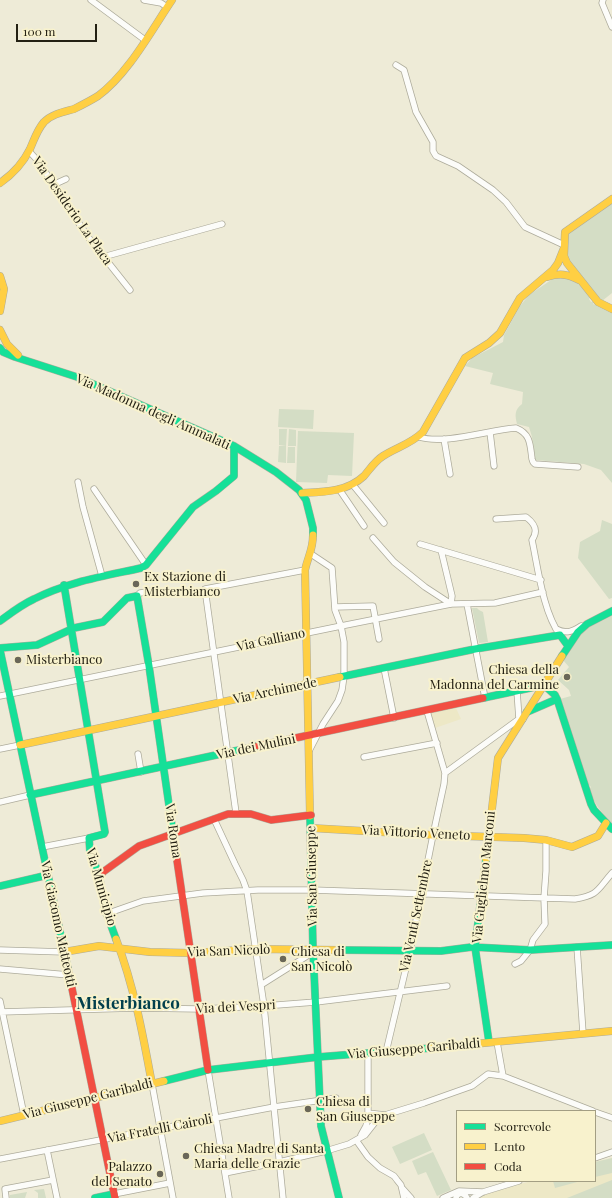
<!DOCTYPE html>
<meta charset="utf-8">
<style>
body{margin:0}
#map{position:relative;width:612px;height:1198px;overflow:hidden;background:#eeebd7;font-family:"Playfair Display",serif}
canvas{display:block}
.legend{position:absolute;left:456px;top:1110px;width:140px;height:72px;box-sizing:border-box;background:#f8f2cd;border:1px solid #a39e83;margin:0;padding:5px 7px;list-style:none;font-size:12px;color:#232013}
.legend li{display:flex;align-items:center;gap:8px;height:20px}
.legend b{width:20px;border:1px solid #a39e83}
.scale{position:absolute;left:16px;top:24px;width:81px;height:18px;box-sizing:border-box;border:2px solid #232013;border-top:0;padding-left:5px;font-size:12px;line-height:14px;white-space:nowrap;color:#232013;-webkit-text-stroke:3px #f8f2cd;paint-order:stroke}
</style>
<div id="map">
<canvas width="612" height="1198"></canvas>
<ul class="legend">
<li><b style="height:5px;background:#16e098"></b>Scorrevole</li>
<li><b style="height:5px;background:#ffcf43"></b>Lento</li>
<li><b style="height:5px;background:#f24e42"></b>Coda</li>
</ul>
<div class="scale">100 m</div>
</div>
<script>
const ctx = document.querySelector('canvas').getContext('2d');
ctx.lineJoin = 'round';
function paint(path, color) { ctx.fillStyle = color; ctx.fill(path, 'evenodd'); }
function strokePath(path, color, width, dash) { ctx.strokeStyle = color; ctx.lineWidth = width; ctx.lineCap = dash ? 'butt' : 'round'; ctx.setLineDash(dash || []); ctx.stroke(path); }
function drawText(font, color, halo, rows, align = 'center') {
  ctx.font = font + ' "Playfair Display",serif'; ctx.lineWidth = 4; ctx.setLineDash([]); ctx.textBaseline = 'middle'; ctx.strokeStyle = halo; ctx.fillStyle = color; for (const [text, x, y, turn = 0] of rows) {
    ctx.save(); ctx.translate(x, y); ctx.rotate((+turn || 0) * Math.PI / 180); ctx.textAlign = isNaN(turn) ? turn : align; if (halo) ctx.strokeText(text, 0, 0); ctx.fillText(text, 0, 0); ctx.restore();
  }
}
paint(new Path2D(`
 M456 708 461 719 435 728 431 713Z
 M612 1158V1198H477L483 1195 531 1181H595V1162Z`), '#ede8c6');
paint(new Path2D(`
 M612 202V293L602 301 567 259 568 233Z
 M565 276 580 283 591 296 589 299 591 302 594 301 593 303 594 305 597 303 612 312V483L601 470 584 464 535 460 532 437 529 427 517 424C515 416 514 410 522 404L523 392 490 384 493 373 465 366 472 358 503 342 504 335 520 306 529 295 554 278Z
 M279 409 314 410 313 429 278 427Z
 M279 429H287L286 446 279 445Z
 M289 429 296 430V446H288Z
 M298 431 354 433 352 476 328 475 327 483 296 482Z
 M279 446H286V463L278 462Z
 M288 447H295V463H287Z
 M602 520 612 524V598L609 599 578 558 580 542 600 531Z
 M472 608H477L479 610 483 612 488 642 479 643Z
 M612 615V824C602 813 594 804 589 789L591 787 587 783 560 699 571 696 569 690 558 680 569 667 563 660 578 636 587 628Z
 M424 1133 432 1150 400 1164 392 1147Z
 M433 1152 451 1190 437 1196 426 1172 418 1175 412 1161Z
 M612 1158V1173L595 1177V1162Z
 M612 1180V1198H567Z
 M553 1181H581L555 1188Z
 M44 1189 46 1198H38V1193L34 1190Z
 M27 1192 25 1198H10V1195Z`), '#d4ddc5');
const street = new Path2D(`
 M91 0 145 40
 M144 0 161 3 167 7
 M603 0 602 3 612 27
 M396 65 404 70 416 112 433 142V151L436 156 458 166 493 190 506 202 525 227 564 245
 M29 151 38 161 88 237 130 290
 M55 184 66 179
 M103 257 222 224
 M490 432 494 466
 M419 437C444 445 489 430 516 428 531 434 530 445 532 459L533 462 535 464 578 467
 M444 439 450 474
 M78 482 83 507 102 576
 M353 485 384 523
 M94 489 146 565
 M339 489 364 526
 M496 519 526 517C534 523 539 530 532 540 538 568 543 612 560 635
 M373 538 394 562 425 587 451 604 452 596 441 550
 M420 544 541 580
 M137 596 140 593 152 591
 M467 604 485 698
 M335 607 373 606 379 639
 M556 629C566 634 572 632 581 626
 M384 668 394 718
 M517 691 519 719H523
 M0 696 341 626 451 604 495 603 543 592
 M0 749 20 745
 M309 751 323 724 338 701 342 690 344 676V642L341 626 335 610 332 568 311 554
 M138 754 141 772
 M364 757 437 743
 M445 773 519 719
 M0 802 30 795
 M236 813 205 589 305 570
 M214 819 235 864 243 880 247 891 264 1006 283 1198
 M42 847 89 838
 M106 914 143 901 203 893 258 890H312L575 899C599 895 597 890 612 873
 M577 947 583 1033
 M0 950 64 952
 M515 964 521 961 530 950 533 940 545 924 544 898 546 871V840
 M0 969 69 975
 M261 985 307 956 313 949
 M0 1001 24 1115
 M0 1012 137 1008 199 1009 264 1006 316 1002 447 986
 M497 1042 503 1076
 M386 1052 410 951 433 835 444 784 445 773 427 711
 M208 1070 229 1198
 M152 1084 173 1198
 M595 1112 612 1118
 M368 1113 385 1115 424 1103 472 1086 488 1074 503 1076 593 1111
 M361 1135 366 1126 368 1118V1054
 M356 1140 368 1157 380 1168 394 1176 397 1180 401 1185 404 1198
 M47 1150 57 1198
 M595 1158 612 1152
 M0 1159 274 1107 336 1098
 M225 1173 279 1162 326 1151 349 1144 365 1135 376 1121 385 1115
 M403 1189 411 1198
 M114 1194 170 1183
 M6 1198 5 1189 53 1180
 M443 1198 459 1191 483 1192
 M456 1198 457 1195 461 1193 465 1195 467 1198
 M473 1198 483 1192 519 1181`);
const fast = new Path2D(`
 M0 348 3 352 15 357 77 377 234 446 276 472 299 490 306 500 313 528V535
 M64 585 105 832 104 834 89 838 90 852 99 875 105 909 116 939
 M0 621C11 613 21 605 34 599 67 582 105 576 141 568L146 565 193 507 216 491 234 476V446
 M0 648 37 645 74 628 103 622 127 598 137 596 149 666 175 847
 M0 650 68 969
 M562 656 578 632 587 624 612 611
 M340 677 475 649 560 635 568 646
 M544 685 555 695 557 699 591 804 594 810 612 829
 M483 698 544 685
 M527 712 557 699
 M30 795 258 746
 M310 816 313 949 321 1126 339 1198
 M486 859 475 947 489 1042
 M0 886 48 875
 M340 950 441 951 472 947 530 950 612 945
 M164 1081 208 1070 318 1057 431 1048
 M95 1198 114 1194`);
const slow = new Path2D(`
 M0 183C13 174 23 163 30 149 34 140 37 130 44 122 52 114 63 112 74 109 82 105 90 101 98 96 128 74 151 31 172 0
 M612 199 565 232 564 256 567 263 598 302 612 309
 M0 276 4 289 0 311
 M547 277C559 273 568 274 579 280
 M0 330 7 344 18 355
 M302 493C324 492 347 492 364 476 370 469 375 461 383 456 397 447 411 444 423 432L465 358 489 343 500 333 520 298 553 270 558 263 564 248
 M20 745 340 677
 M310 816 305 570C308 556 313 550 313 535
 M311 828 433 835 524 838 546 840 572 847 598 836 606 823
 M486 859 498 758 562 656
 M116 939C134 986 143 1035 152 1084
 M64 952 99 946 150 952 191 953 255 949 340 950
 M431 1048 612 1031
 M0 1121 164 1081`);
const jam = new Path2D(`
 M258 746 483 698
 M175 847 208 1070
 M100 876 103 872 139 846 228 814H251L271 820 311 815
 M68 969 115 1198`);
strokePath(street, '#adab9b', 7);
strokePath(fast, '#adab9b', 8);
strokePath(slow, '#adab9b', 8);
strokePath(jam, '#adab9b', 8);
strokePath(street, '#fcfcf9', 5.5);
strokePath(fast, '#16e098', 7);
strokePath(slow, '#ffcf43', 7);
strokePath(jam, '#f24e42', 7);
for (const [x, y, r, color] of [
 [136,584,4,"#6a6758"],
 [18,660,4,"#6a6758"],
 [567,677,4,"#6a6758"],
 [283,959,4,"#6a6758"],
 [308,1109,4,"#6a6758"],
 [186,1156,4,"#6a6758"],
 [160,1174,4,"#6a6758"]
]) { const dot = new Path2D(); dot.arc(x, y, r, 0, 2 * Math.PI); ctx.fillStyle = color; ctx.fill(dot); strokePath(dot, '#f8f2cd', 1.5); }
drawText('13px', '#232013', '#f8f2cd', [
 ["Via Desiderio La Placa",72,211,55],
 ["Via Madonna degli Ammalati",153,412,24],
 ["Via Galliano",271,640,-12],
 ["Via Archimede",275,691,-12],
 ["Via dei Mulini",256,747,-12],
 ["Via Roma",173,831,82],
 ["Via Vittorio Veneto",416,833,3],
 ["Via San Giuseppe",312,876,-91],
 ["Via Guglielmo Marconi",484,877,-84],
 ["Via Municipio",101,887,74],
 ["Via Venti Settembre",416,916,-78],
 ["Via Giacomo Matteotti",58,924,78],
 ["Via San Nicolò",229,951,-2],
 ["Via dei Vespri",236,1007,-3],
 ["Via Giuseppe Garibaldi",414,1049,-5],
 ["Via Giuseppe Garibaldi",88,1099,-14],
 ["Via Fratelli Cairoli",160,1129,-11]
]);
drawText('13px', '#232013', '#f8f2cd', [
 ["Ex Stazione di",144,577],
 ["Misterbianco",144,592],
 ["Misterbianco",26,660],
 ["Chiesa della",559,670,"right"],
 ["Madonna del Carmine",559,685,"right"],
 ["Chiesa di",291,952],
 ["San Nicolò",291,967],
 ["Chiesa di",316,1102],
 ["San Giuseppe",316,1117],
 ["Chiesa Madre di Santa",194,1149],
 ["Maria delle Grazie",194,1164],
 ["Palazzo",152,1167,"right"],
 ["del Senato",152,1182,"right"]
], 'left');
drawText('bold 17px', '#02404d', '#f8f2cd', [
 ["Misterbianco",128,1004]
]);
</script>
